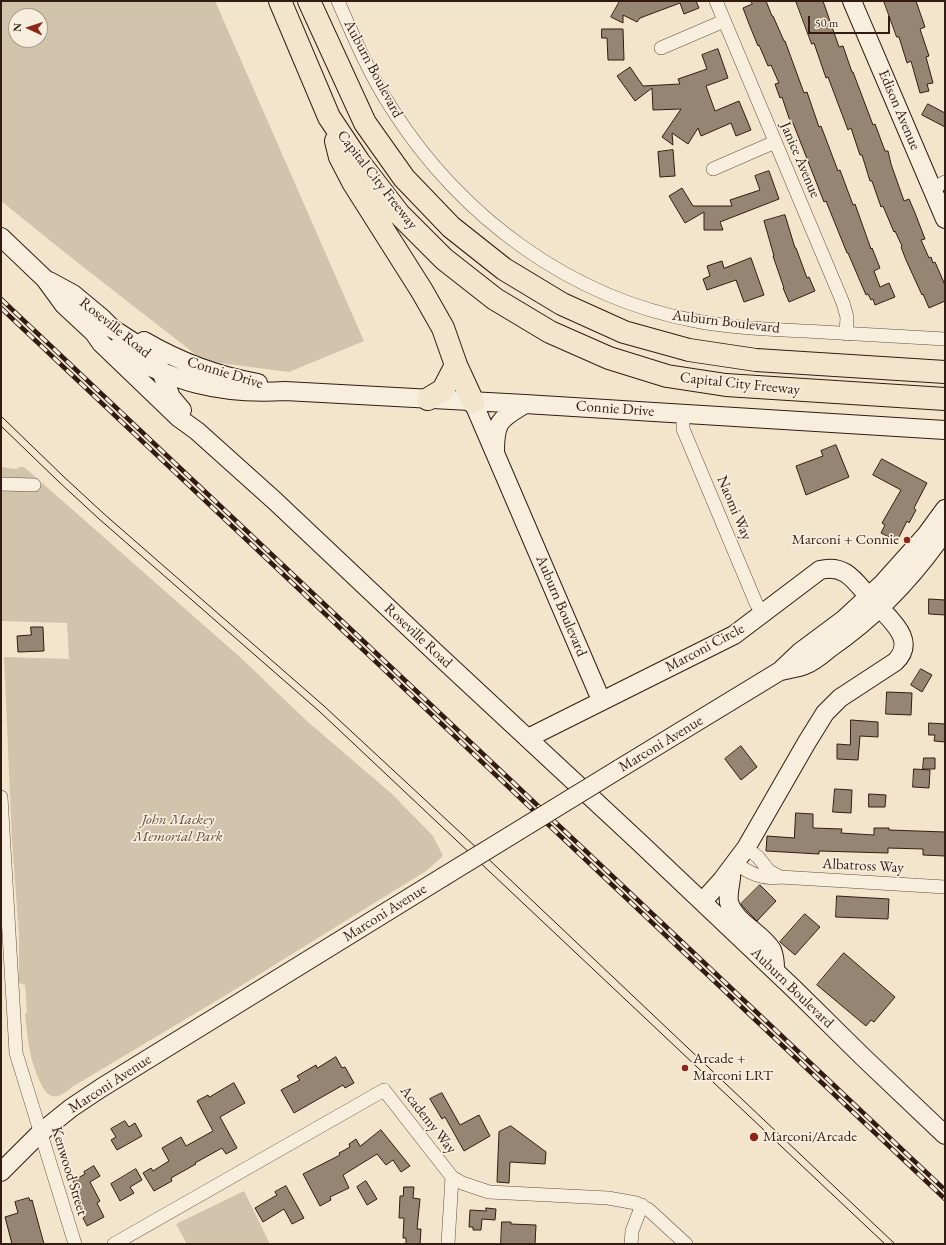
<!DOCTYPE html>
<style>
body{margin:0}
#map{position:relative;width:946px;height:1245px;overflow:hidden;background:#f3e5cc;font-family:"EB Garamond",serif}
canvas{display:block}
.frame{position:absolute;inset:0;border:2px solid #321c12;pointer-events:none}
.north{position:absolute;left:8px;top:8px;width:40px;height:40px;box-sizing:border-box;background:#f7eede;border:1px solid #a89a8c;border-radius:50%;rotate:273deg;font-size:11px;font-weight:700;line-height:16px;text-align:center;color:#321c12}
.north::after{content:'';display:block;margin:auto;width:14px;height:18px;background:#8f2418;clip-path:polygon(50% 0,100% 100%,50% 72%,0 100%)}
.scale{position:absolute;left:808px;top:16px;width:82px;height:18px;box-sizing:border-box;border:2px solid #321c12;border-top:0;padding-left:5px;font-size:12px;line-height:14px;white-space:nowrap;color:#321c12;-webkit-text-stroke:3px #f7eede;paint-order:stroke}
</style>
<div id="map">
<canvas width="946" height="1245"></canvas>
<div class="frame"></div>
<div class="north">N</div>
<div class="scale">50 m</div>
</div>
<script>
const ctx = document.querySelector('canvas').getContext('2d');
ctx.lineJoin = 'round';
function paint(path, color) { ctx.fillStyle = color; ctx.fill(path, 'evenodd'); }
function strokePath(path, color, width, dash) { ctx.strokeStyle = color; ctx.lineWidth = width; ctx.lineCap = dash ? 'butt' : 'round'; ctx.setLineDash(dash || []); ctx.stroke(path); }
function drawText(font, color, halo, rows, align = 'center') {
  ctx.font = font + ' "EB Garamond",serif'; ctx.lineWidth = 3.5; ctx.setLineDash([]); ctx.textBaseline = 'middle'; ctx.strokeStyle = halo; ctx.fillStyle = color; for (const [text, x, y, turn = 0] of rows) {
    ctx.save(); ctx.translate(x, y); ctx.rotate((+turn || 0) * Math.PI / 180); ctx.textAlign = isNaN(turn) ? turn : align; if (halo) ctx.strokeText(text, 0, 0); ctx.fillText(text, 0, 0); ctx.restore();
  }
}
paint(new Path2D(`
 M1 1H215L364 341 289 372 204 361 73 259 1 201ZM16 16H40V40H16Z
 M1 467 16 469 19 467H24L241 658 308 722 392 794 433 836 443 856 426 871 226 995 72 1087C52 1105 45 1095 37 1075 29 1055 27 1035 25 1013H27L25 985 19 983V935L12 841 4 657 69 659 67 623 1 621Z
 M244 1191 270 1244H187L176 1224Z`), '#d2c3ac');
const building = new Path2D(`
 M620 1H696L699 8 684 14 680 3 640 18 637 22 623 15V23L611 17Z
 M751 1H766L772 16H773L784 41H785L804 93 807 92 819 127 821 126 838 171 840 170 853 205 855 204 871 249 872 248 880 268 874 271 880 287 889 283 895 297 875 305 873 299 871 300 868 294 866 295 848 253H847L826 201 824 202 793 123 791 124 782 97 780 98 775 84 779 83 771 65 768 66 759 45 758 46 749 24 743 8 752 4Z
 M796 1H823L839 47 843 46 852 72H853L873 125 875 124 885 151H888L891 164 904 201 909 199 915 213 925 239 921 240 929 258 931 257 933 263 935 262 945 285V301L929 308 923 294 922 295 906 260 901 247 902 246 895 231 894 232 883 206 881 207 872 181H870L862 155H860L851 128 848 130 828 77 826 78 814 43 812 44Z
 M884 1H916L925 27 920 29 929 56 926 57 933 83 927 84 929 91 920 93 911 61 907 63 899 37H897Z
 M602 29H623L624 60H608L607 38H602Z
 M718 49 728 78 706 86 715 111 739 101 751 130 736 136 731 123 701 136 698 128 688 144 672 133 673 145 662 137 681 109 653 110 652 88 635 101 617 76 630 67 643 86 680 84 678 79 707 69 702 55Z
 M928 104 945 113V127L922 115Z
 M673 150 675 176 660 177 658 152Z
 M769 171 779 199 720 222 723 230H704V212L685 223 669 196 682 188 693 206H732L730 200 760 190 755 176Z
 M785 215 795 248H796L807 278 809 277 815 291 789 302 783 288H784L773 256H774L764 221Z
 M751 258 764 295 744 302 736 280 707 290 703 279 710 276 707 266 722 261 724 268Z
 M836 445 849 477 806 495 796 466 823 456 821 451Z
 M882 459 927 483 914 508 916 510 909 523 907 521 897 541 881 533 885 525 882 523 901 490 873 475Z
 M929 599 945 600V615L929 614Z
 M31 627H43L44 651 18 652 17 636 31 635Z
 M921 669 932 675 922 692 911 685Z
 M887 692 912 693 911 715 886 714Z
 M851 720 878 722V737L860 736 858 760 837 759V744L850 745Z
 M929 723 945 724V742L934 741 935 735H929Z
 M741 746 757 767 741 780 725 759Z
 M924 758H935V769H923Z
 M914 769 930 770 929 788 913 787Z
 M835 789 852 790 851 813 833 812Z
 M869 794 886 795 885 807H869Z
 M796 813 813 814V828L842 829 841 833 874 835V828H889V830L945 832V856L923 855V849L888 848V853L819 851V854L766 851 767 836 794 838Z
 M760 885 776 901 757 921 745 909 741 904Z
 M837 896 889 899 888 919 836 917Z
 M805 914 820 927 795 955 780 942Z
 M844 953 895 997 874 1022 871 1020 866 1026 817 985Z
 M336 1057 342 1068 345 1067 354 1083 345 1088 343 1085 294 1113 281 1090 300 1080 297 1076 316 1065 317 1068Z
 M234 1083 245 1103 220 1117 237 1148 226 1154 222 1148 195 1163 196 1164 171 1178 172 1181 154 1191 143 1173 151 1168 153 1171 169 1161 162 1148 181 1137 186 1146 213 1131 197 1101 208 1095 209 1097Z
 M442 1093 460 1125 479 1115 490 1136 464 1151 445 1117 442 1119 430 1099Z
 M125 1121 129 1127 135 1123 142 1136 117 1150 111 1140 116 1137 111 1129Z
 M511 1126 546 1152 545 1164 510 1162 509 1183 497 1182 499 1132Z
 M381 1130 410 1166 401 1172 393 1160 386 1165 377 1154 343 1175 349 1188 330 1197 331 1200 320 1206 303 1174 340 1155 339 1153 350 1147 349 1144 356 1139 360 1146Z
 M94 1166 100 1176 90 1182 100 1201 97 1203 104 1217 87 1226 83 1218 85 1216 79 1205 83 1203 77 1192 78 1191 73 1181 85 1174 84 1172Z
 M136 1169 142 1180 130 1187 134 1193 120 1201 111 1184Z
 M366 1181 377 1199 367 1205 357 1187Z
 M286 1186 304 1218 292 1224 284 1209 263 1222 255 1208 277 1195 275 1192Z
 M404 1187H414L413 1198 420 1199 417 1229H421L420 1244H406V1238H403L404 1218H399L400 1196H403Z
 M29 1198 30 1201 32 1200 44 1244H12L5 1217 18 1213 15 1202Z
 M486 1208 496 1209 495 1220 482 1219 481 1230H473V1227H469L470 1210 486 1211Z
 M502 1222H511V1224L536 1225 535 1244H501Z`);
paint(building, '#968573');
strokePath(building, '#321c12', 1);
const street = new Path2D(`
 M338 1C354 38 370 75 392 109 461 217 570 298 696 321 732 328 769 329 805 331 852 334 898 336 945 339
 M716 1 843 303 847 317 846 334
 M661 48 724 21
 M713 169 775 142
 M932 189 945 182
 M683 414V429L756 603 763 614
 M1 484 34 485
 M1 797 16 1053 75 1244
 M746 848 758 857 769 871 780 877
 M735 863C749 873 763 880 780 877L945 887
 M114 1244 384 1090 452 1177 462 1183 489 1192 608 1198 636 1203 649 1210 686 1244
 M448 1244 452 1177
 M631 1244 632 1231 642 1205`);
const secondary = new Path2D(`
 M852 1 945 219
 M1 237 45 279 64 305 94 333 101 343 179 418 197 431 275 501 437 654 638 841 793 988 863 1057 945 1135
 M49 281 73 294 103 319 113 329 141 347 152 356 158 364 171 397 182 410
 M144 341C180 362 217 376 258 383
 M116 348C171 382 220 395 285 391L525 404 945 430
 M473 402 601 700
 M495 451C495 420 501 419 525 404
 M781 671C789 669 798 668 805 665 814 662 823 654 830 648 875 617 914 576 945 531
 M528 738 734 635 820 570C845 564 854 580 869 597
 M619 769 780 671 800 652 843 620 883 583 926 535 945 509
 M731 868C733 880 727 890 729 902 734 922 762 933 772 950 774 955 775 963 775 969
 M703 901 722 880 746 848 807 742 825 713 840 698 895 662C916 642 894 623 879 607
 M1 1172 40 1133 71 1108 101 1088 443 877`);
const highway = new Path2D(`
 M280 1 329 117 359 162 399 214 444 259 495 299 550 332 609 358 667 376 726 385 945 399
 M309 1 365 123 404 178 451 227 504 269 562 304 624 332 689 350 756 360 945 372
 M336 141 340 157 353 182 422 291 443 328 456 365 473 402
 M428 399 443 390 456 365`);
strokePath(street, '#624e40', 14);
strokePath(secondary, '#321c12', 20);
strokePath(highway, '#321c12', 24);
strokePath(street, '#f7eede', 13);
strokePath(secondary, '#f7eede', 18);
strokePath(highway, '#f3e5cc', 22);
strokePath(new Path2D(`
 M1 416 63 476 103 513 324 706 463 835 895 1244
 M1 426 58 481 98 518 319 711 885 1244`), '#321c12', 1);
const rail = new Path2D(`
 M1 299 945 1190
 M1 308 945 1199`);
strokePath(rail, '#321c12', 4.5);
strokePath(rail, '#f7eede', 3, [9]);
const secondaryBridge = new Path2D(`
 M443 877 619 769`);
strokePath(secondaryBridge, '#321c12', 20, []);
strokePath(secondaryBridge, '#f7eede', 18);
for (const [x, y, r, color] of [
 [907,540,4,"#8f2418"],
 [685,1068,4,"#8f2418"],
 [754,1137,5,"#8f2418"]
]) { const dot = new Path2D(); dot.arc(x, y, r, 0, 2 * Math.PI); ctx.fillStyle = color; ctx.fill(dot); strokePath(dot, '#f7eede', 1.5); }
drawText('15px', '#321c12', '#f7eede', [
 ["Auburn Boulevard",373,69,62],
 ["Edison Avenue",899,110,67],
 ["Janice Avenue",800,160,67],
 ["Capital City Freeway",377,180,52],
 ["Auburn Boulevard",726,322,7],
 ["Roseville Road",115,328,39],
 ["Connie Drive",225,373,17],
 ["Capital City Freeway",740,384,6],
 ["Connie Drive",615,409,4],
 ["Naomi Way",734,508,67],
 ["Auburn Boulevard",561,606,67],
 ["Roseville Road",418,636,43],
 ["Marconi Circle",705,648,-28],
 ["Marconi Avenue",661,744,-31],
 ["Albatross Way",863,866,3],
 ["Marconi Avenue",385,913,-32],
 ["Auburn Boulevard",792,988,44],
 ["Marconi Avenue",110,1084,-33],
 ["Academy Way",428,1120,52],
 ["Kenwood Street",69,1171,73]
]);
drawText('15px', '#321c12', '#f7eede', [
 ["Marconi + Connie",899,540,"right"],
 ["Arcade +",693,1059],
 ["Marconi LRT",693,1076],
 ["Marconi/Arcade",763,1137]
], 'left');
drawText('italic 15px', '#624e40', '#f7eede', [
 ["John Mackey",178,820],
 ["Memorial Park",178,837]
]);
</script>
